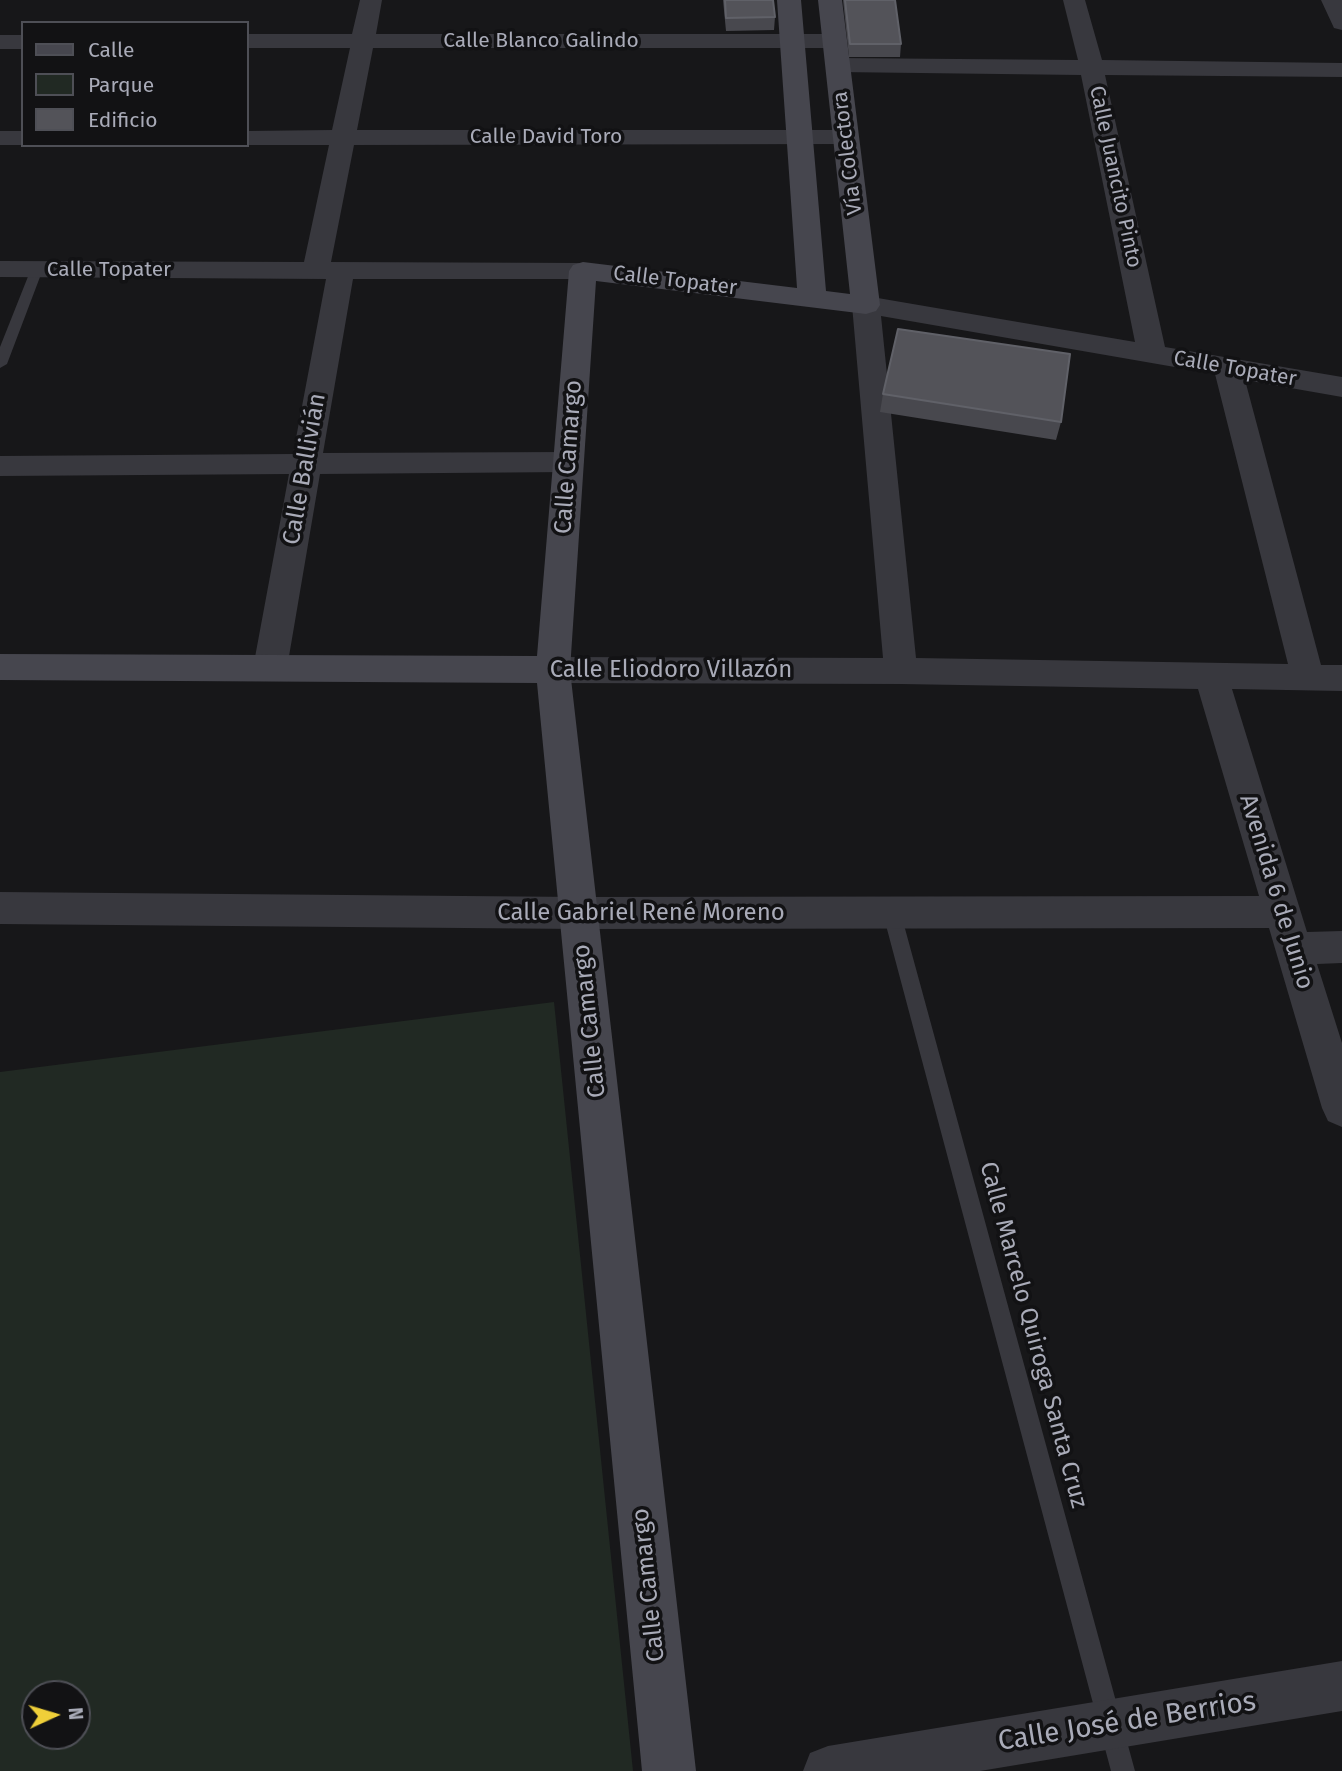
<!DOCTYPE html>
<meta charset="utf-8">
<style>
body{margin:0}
#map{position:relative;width:1342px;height:1771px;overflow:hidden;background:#171719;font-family:"Fira Sans",sans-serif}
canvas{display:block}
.legend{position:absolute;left:21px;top:21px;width:228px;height:126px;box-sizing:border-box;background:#121214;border:2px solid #4e4f56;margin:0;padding:9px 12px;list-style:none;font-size:21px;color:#a9abb8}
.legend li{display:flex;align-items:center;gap:14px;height:35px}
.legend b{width:35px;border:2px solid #4e4f56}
.north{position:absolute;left:21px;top:1680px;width:70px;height:70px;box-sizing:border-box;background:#121214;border:2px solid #4e4f56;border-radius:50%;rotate:86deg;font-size:19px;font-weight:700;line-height:28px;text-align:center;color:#a9abb8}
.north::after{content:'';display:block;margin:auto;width:24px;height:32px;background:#efcf39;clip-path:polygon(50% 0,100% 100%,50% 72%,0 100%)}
</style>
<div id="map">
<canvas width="1342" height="1771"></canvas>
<ul class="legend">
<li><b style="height:9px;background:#46464e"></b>Calle</li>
<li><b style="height:19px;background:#212923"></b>Parque</li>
<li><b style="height:19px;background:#535359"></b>Edificio</li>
</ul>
<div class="north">N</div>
</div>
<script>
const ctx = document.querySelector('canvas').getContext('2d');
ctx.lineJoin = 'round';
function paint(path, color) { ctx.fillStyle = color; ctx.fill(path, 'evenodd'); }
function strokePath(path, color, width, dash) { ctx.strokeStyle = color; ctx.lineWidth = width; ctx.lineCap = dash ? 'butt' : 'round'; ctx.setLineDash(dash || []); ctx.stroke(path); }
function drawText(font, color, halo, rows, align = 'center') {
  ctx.font = font + ' "Fira Sans",sans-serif'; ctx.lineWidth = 7; ctx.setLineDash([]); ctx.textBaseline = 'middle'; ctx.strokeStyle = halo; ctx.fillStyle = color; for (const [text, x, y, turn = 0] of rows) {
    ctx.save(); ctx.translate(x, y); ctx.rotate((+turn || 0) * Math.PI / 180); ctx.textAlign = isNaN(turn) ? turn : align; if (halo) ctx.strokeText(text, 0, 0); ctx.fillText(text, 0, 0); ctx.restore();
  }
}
paint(new Path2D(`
 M554 1002 633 1771H0V1072ZM35 1694H77V1736H35Z`), '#212923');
paint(new Path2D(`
 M37 265 43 269 7 364 0 368V347L31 269Z
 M892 906 898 909 901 914 1135 1771H1111L883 914 886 909Z`), '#38383e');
paint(new Path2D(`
 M360 0H382L376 34H835L843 36 847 41 843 46 835 48H373L357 130H846L855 132 858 137 855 142 846 144 354 145 331 262 583 263 593 265 596 271 593 277 583 279H353L323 453 569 452 580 455 584 462 580 469 569 472 320 474 287 668 282 677 270 681 258 677 253 668 289 474 0 476V456L293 454 326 279 0 277V261L304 262 329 145H247V131L332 130 350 48H247V34H352Z
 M1063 0H1085L1102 60 1342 63V77L1105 75 1165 347 1342 377V397L1245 380 1321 665H1342V691L1232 689 1307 932 1342 931V963L1317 964 1342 1043V1127L1328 1121 1322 1108 1269 928 579 929 0 924V892L579 897 1259 896 1198 689 901 684 553 683 541 679 536 670 541 661 553 657 883 658 852 305 856 299 866 296 1135 342 1081 75 838 72 830 70 826 65 830 60 838 58 1078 60ZM881 316 1215 374 1288 664 916 658Z
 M1321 0H1342V30L1334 28Z
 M0 35H23V49H0Z
 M0 131H23L24 145H0Z
 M1342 1661V1711L980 1771H803L810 1753 828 1746Z`), '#38383e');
paint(new Path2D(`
 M777 0H801L826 291 850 294 818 0H842L880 305 876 311 866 314 596 281 570 670 696 1771H642L537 683 0 680V654L537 656 569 271 573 265 583 262 797 288Z`), '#46464e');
paint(new Path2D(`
 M723 0H773L775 17 774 30 726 31Z
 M843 0H895L901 44 900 57H849Z
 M883 394 1061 422 1056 440 880 412Z`), '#48484e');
const building = new Path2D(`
 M725 0H773L775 17 726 18Z
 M845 0H895L901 44H850Z
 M898 329 1070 354 1061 422 883 394Z`);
paint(building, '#535359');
strokePath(building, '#606168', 2);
drawText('21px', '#a9abb8', '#121214', [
 ["Calle Blanco Galindo",541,41],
 ["Calle David Toro",546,137],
 ["Vía Colectora",848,153,-97],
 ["Calle Juancito Pinto",1115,177,78],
 ["Calle Topater",109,270],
 ["Calle Topater",675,281,7],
 ["Calle Topater",1235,369,10]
]);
drawText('24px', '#a9abb8', '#121214', [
 ["Calle Camargo",569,457,-86],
 ["Calle Ballivián",305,469,-80],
 ["Calle Eliodoro Villazón",671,670],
 ["Avenida 6 de Junio",1276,892,73],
 ["Calle Gabriel René Moreno",641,913],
 ["Calle Camargo",590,1021,-96],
 ["Calle Marcelo Quiroga Santa Cruz",1033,1335,75],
 ["Calle Camargo",649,1585,-96]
]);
drawText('28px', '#a9abb8', '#121214', [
 ["Calle José de Berrios",1127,1722,-9]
]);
</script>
